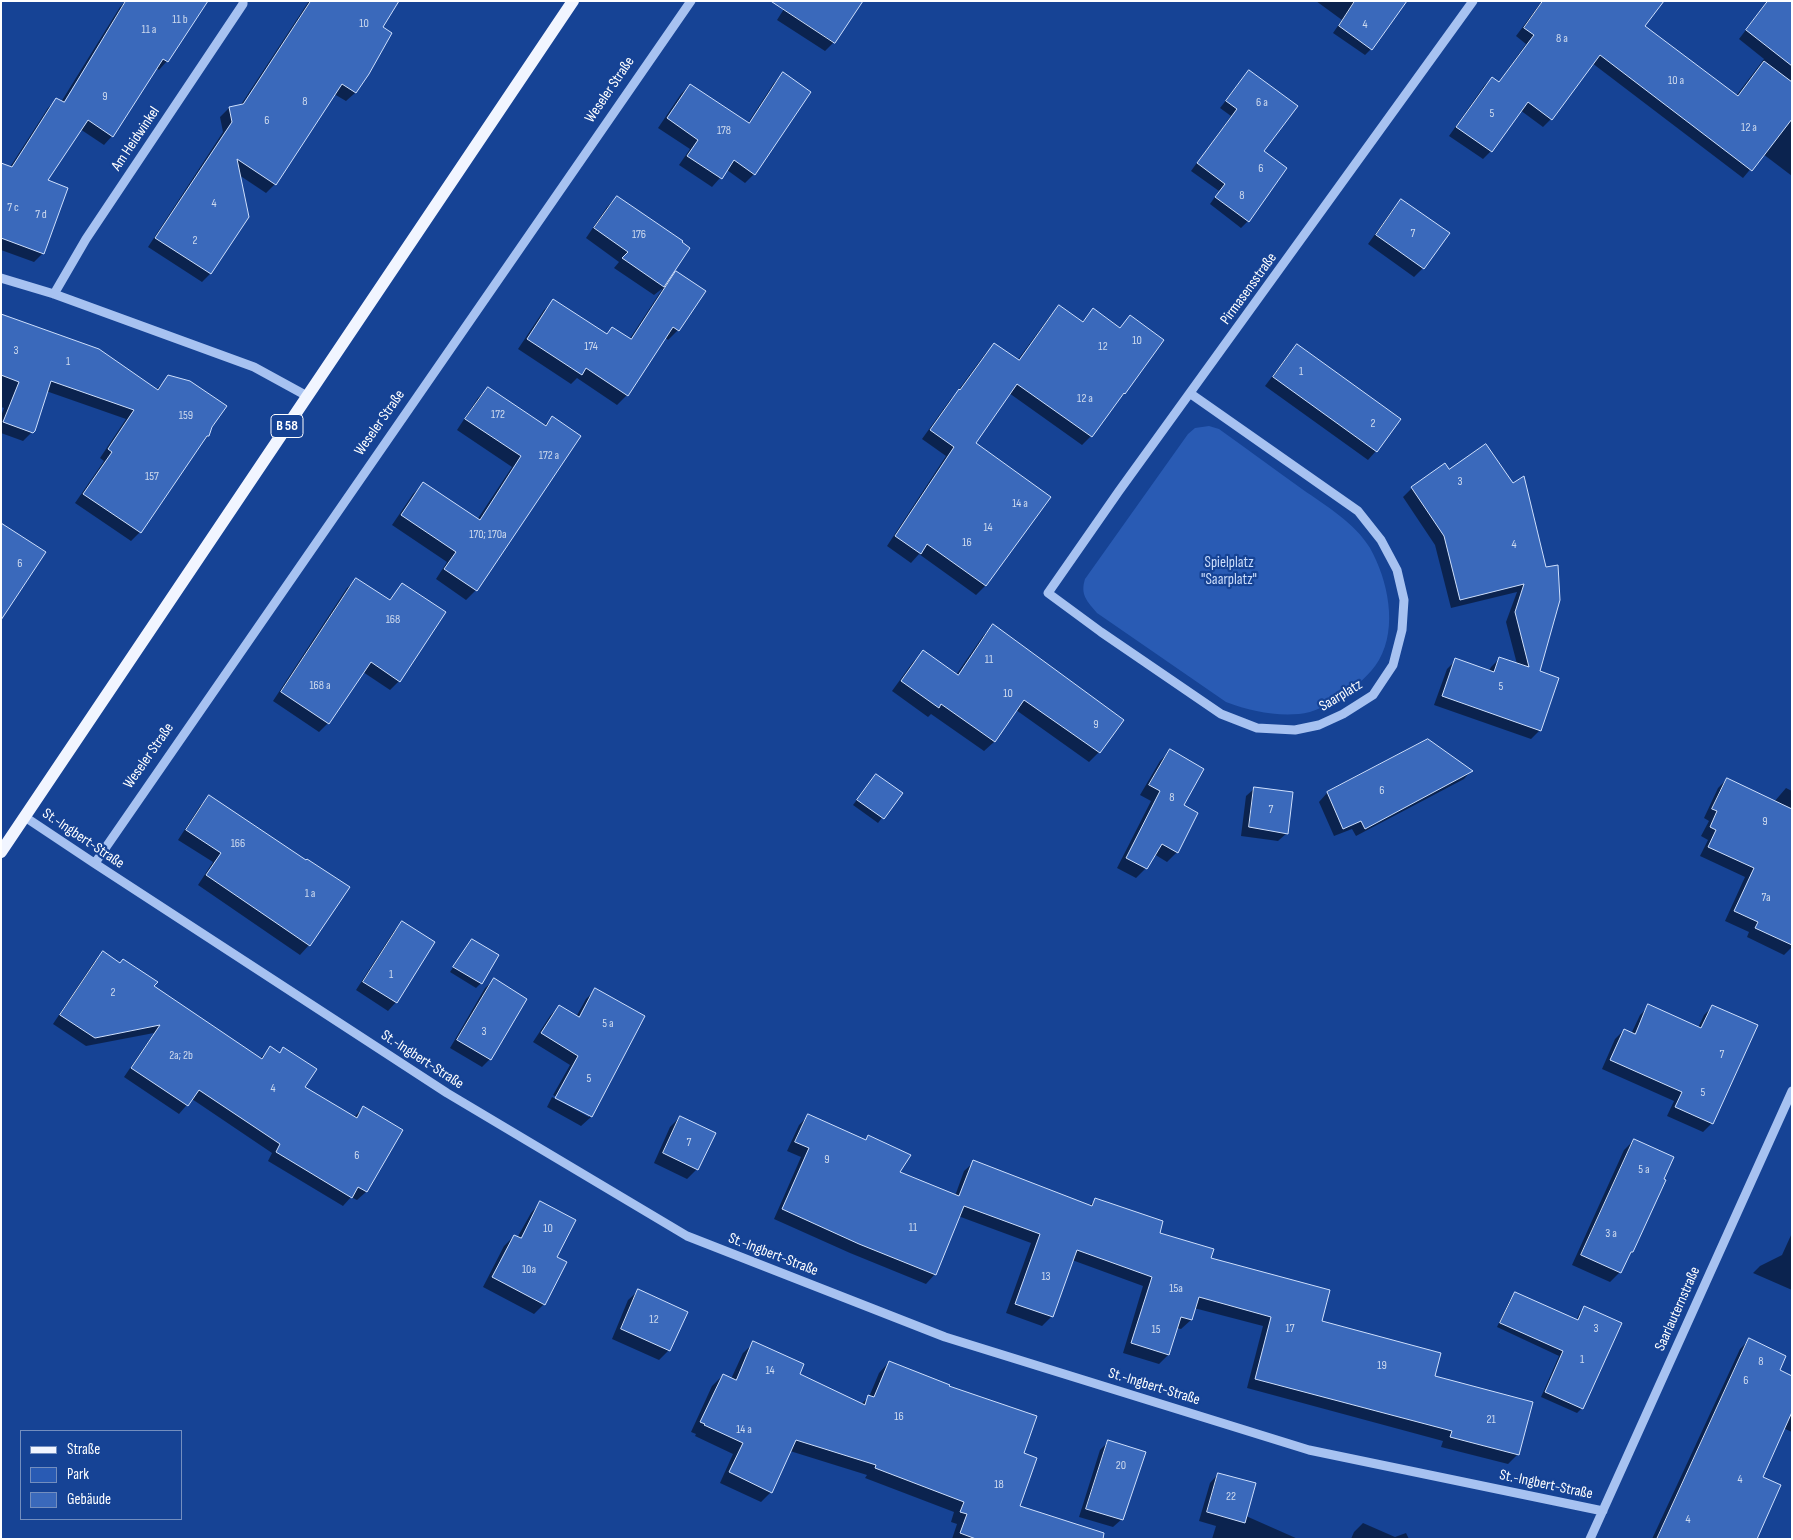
<!DOCTYPE html>
<meta charset="utf-8">
<style>
body{margin:0}
#map{position:relative;width:1793px;height:1540px;overflow:hidden;background:#164395;font-family:"Sofia Sans Condensed",sans-serif}
canvas{display:block}
.frame{position:absolute;inset:0;border:2px solid #fff;pointer-events:none}
.legend{position:absolute;left:20px;top:1430px;width:162px;height:90px;box-sizing:border-box;background:#164395;border:1px solid #738ebf;margin:0;padding:6px 9px;list-style:none;font-size:15px;color:#fff}
.legend li{display:flex;align-items:center;gap:10px;height:25px}
.legend b{width:25px;border:1px solid #738ebf}
</style>
<div id="map">
<canvas width="1793" height="1540"></canvas>
<div class="frame"></div>
<ul class="legend">
<li><b style="height:6px;background:#f1f5ff"></b>Straße</li>
<li><b style="height:14px;background:#295bb4"></b>Park</li>
<li><b style="height:14px;background:#3a69bb"></b>Gebäude</li>
</ul>
</div>
<script>
const ctx = document.querySelector('canvas').getContext('2d');
ctx.lineJoin = 'round';
function paint(path, color) { ctx.fillStyle = color; ctx.fill(path, 'evenodd'); }
function strokePath(path, color, width, dash) { ctx.strokeStyle = color; ctx.lineWidth = width; ctx.lineCap = dash ? 'butt' : 'round'; ctx.setLineDash(dash || []); ctx.stroke(path); }
function drawText(font, color, halo, rows, align = 'center') {
  ctx.font = font + ' "Sofia Sans Condensed",sans-serif'; ctx.lineWidth = 4.5; ctx.setLineDash([]); ctx.textBaseline = 'middle'; ctx.strokeStyle = halo; ctx.fillStyle = color; for (const [text, x, y, turn = 0] of rows) {
    ctx.save(); ctx.translate(x, y); ctx.rotate((+turn || 0) * Math.PI / 180); ctx.textAlign = isNaN(turn) ? turn : align; if (halo) ctx.strokeText(text, 0, 0); ctx.fillText(text, 0, 0); ctx.restore();
  }
}
paint(new Path2D(`
 M1209 426 1219 429C1247 449 1274 469 1302 489 1326 506 1354 522 1370 548 1388 580 1398 627 1379 660 1371 674 1354 688 1341 697 1330 704 1313 713 1299 714 1273 716 1250 711 1226 702L1097 613C1087 601 1080 595 1085 579L1188 434 1195 428Z`), '#295bb4');
paint(new Path2D(`
 M126 1H198L167 61 159 70 156 68 112 136 104 145 80 129 46 181 43 253 34 262 1 250V164L10 167 48 108 57 99 61 102 120 7Z
 M309 1H343L382 50 355 93 346 101 334 94 275 184 266 193 239 175 248 216 210 274 202 282 148 247 223 132 220 117 229 108 240 106Z
 M789 1 856 9 834 42 825 51 777 20Z
 M1316 1H1406L1371 49 1365 55 1333 33 1342 20Z
 M1542 1H1568L1643 26 1736 96 1764 59 1739 39 1768 1H1779L1792 8V176L1763 154 1743 178 1592 63 1551 119 1543 127 1520 110 1491 151 1483 159 1449 136 1484 86 1492 78 1498 83 1526 44 1516 36Z
 M1249 71 1263 151 1285 168 1248 221 1241 228 1210 204 1219 191 1191 171 1231 116 1220 108Z
 M783 74 754 174 745 183 727 170 712 187 679 165 690 149 658 128 681 94 690 85 748 123 774 83Z
 M617 197 667 281 676 273 678 330 668 340 665 337 627 395 617 405 577 378 571 384 518 349 544 310 554 301 606 335 612 329 629 340 663 288 654 295 614 268 619 262 586 238 607 207Z
 M1401 201 1448 233 1423 268 1414 277 1368 244 1393 209Z
 M1059 307 1081 323 1093 310 1119 329 1130 317 1162 340 1124 394 1116 402 1091 436 1082 445 1009 393 974 443 1050 497 985 586 976 595 919 554 911 563 887 546 946 456 922 439 950 400 957 392 985 354 994 345 1017 361 1050 316Z
 M1 315 156 390 169 376 211 427 208 436 199 445 140 532 131 541 75 503 104 461 100 458 126 419 46 391 34 430 23 441 1 433V416L4 408 1 407Z
 M1297 345 1399 419 1376 451 1368 460 1265 386 1289 354Z
 M488 388 544 426 552 418 580 436 476 590 466 600 436 579 447 562 392 525 413 494 423 484 477 520 512 467 457 430 478 398Z
 M1448 470 1513 484 1538 672 1540 730 1531 739 1434 705 1447 669 1456 660 1489 671 1491 667 1500 658 1517 664 1506 622 1517 592 1451 608 1435 545 1403 497 1412 488Z
 M357 579 388 601 402 585 399 681 390 690 363 672 328 723 319 732 273 701 347 588Z
 M993 626 1122 720 1099 752 1089 762 1016 710 994 742 984 751 931 714 928 717 892 691 913 662 923 652 956 675 983 636Z
 M1428 741 1471 771 1464 779 1356 836 1352 829 1334 836 1319 802 1327 793Z
 M1170 751 1182 805 1177 852 1167 862 1154 854 1146 868 1136 878 1117 868 1151 801 1140 795 1160 761Z
 M1727 779 1774 802 1786 788 1792 791V947L1784 955 1747 937 1749 932 1725 921 1745 877 1700 856 1708 840 1701 836 1709 821 1704 818 1718 788Z
 M872 780 901 793 878 823 853 805Z
 M1255 788 1287 833 1278 841 1241 836 1246 796Z
 M209 797 309 945 300 955 198 885 213 862 178 840 200 806Z
 M402 923 433 943 396 1002 388 1011 356 990 394 931Z
 M472 940 481 983 476 988 450 972Z
 M103 953 260 1059 270 1048 279 1054 283 1049 304 1088 354 1117 363 1108 402 1131 366 1192 357 1200 351 1197 343 1206 268 1161 272 1153 192 1099 179 1114 124 1077 154 1033 86 1046 53 1024 94 962Z
 M494 980 490 1059 482 1067 450 1048 485 988Z
 M595 990 643 1016 591 1117 581 1126 547 1107 552 1097 589 1117V1115L553 1095 570 1065 533 1042 550 1016 559 1006 576 1017 586 999Z
 M1649 1006 1698 1028 1704 1015 1713 1006 1712 1123 1703 1132 1667 1116 1674 1101 1602 1069 1615 1039 1624 1030 1631 1034 1640 1015Z
 M808 1116 865 1141 868 1137 899 1173 955 1196 964 1171 974 1162 1089 1206 1095 1200 1158 1234 1210 1259 1320 1321 1434 1377 1517 1455 1508 1464 1441 1447 1443 1441 1247 1388 1263 1326 1194 1308 1191 1320 1181 1329 1177 1328 1168 1355 1159 1364 1123 1353 1143 1286 1072 1260 1052 1316 1042 1326 1006 1313 1031 1243 958 1216 935 1274 926 1284 850 1253 774 1219 801 1157 787 1151 799 1125Z
 M680 1117 697 1169 687 1179 654 1163 670 1127Z
 M1634 1140 1632 1252 1628 1255 1620 1272 1610 1282 1572 1265 1624 1150Z
 M540 1203 544 1304 534 1314 483 1287 504 1246 514 1236 517 1238 531 1213Z
 M1792 1233V1290L1753 1273 1760 1266 1782 1255Z
 M638 1291 669 1350 659 1360 612 1339 628 1300Z
 M1515 1294 1576 1321 1580 1312 1585 1307 1620 1323 1582 1408 1577 1413 1541 1397 1559 1356 1497 1327 1511 1298Z
 M1749 1340 1778 1371 1792 1377V1432L1783 1428 1761 1477 1755 1539H1652L1740 1349Z
 M754 1343 798 1374 861 1404 869 1397 879 1373 889 1362 948 1387 1022 1454 1019 1506 1071 1539H952L957 1524 951 1522 954 1512 865 1478 867 1475 790 1451 771 1492 761 1502 720 1483 733 1454 695 1436 696 1434 691 1432 712 1386 723 1375 731 1379 743 1353Z
 M1108 1442 1122 1519 1113 1527 1079 1517 1100 1450Z
 M1218 1474 1246 1516 1298 1539H1212L1216 1526 1199 1521 1210 1483Z
 M1363 1523 1395 1537 1406 1533 1409 1539H1351L1354 1532Z`), '#0007');
const building = new Path2D(`
 M126 1H208L168 62 163 59 113 137 88 120 48 180 68 188 44 254 1 238V163L12 167 56 98 64 102Z
 M311 1H399L383 27 392 33 369 74 356 93 342 84 276 185 237 159 249 217 211 274 155 238 232 122 229 107 243 104Z
 M771 1H863L835 43Z
 M1355 1H1407L1372 50 1339 26Z
 M1543 1H1664L1645 26 1738 96 1764 61 1792 82V119L1752 171 1600 55 1552 120 1528 102 1492 152 1456 127 1492 77 1499 82 1534 35 1524 28Z
 M1768 1H1792V66L1746 30Z
 M1249 70 1298 106 1264 151 1287 168 1249 222 1215 197 1225 184 1197 163 1237 109 1226 101Z
 M783 72 811 92 755 175 734 160 722 179 687 156 698 140 667 118 690 84 749 123Z
 M617 196 683 241 682 242 690 248 664 287 622 258 628 252 594 228Z
 M1401 199 1450 233 1424 269 1376 235Z
 M676 271 706 291 679 331 673 327 628 396 586 368 582 375 527 339 553 299 607 334 612 327 631 339Z
 M1059 305 1083 322 1093 308 1120 328 1130 315 1164 340 1125 394 1124 393 1092 437 1017 384 976 443 1051 497 986 586 927 544 921 554 895 536 954 447 930 430 959 389 960 390 994 343 1019 360Z
 M1 314 99 349 158 390 168 375 190 381 227 406 212 427 209 436H207L141 533 83 494 112 452 108 449 134 410 51 381 35 431 33 433 3 422 19 382 1 375Z
 M1297 344 1401 419 1377 452 1273 377Z
 M488 387 546 426 552 416 581 436 477 591 444 569 456 552 401 515 423 482 480 520 521 456 465 419Z
 M1486 444 1513 483 1524 476 1546 567 1558 565 1560 600 1540 671 1559 678 1541 731 1442 696 1455 658 1494 672 1499 657 1529 667 1515 612 1524 584 1460 600 1444 536 1411 487 1445 463 1449 469Z
 M1 523 46 552 1 620Z
 M356 578 390 600 402 583 446 612 400 682 371 662 329 724 281 692Z
 M993 624 1124 720 1100 753 1024 700 995 742 941 704 939 708 901 681 923 650 958 675Z
 M1428 739 1473 771 1365 829 1361 821 1343 829 1327 792Z
 M1170 749 1204 769 1184 805 1198 813 1178 853 1162 844 1147 869 1126 858 1160 791 1149 785Z
 M876 774 903 793 884 819 857 800Z
 M1727 778 1792 809V945L1755 928 1758 922 1734 911 1754 868 1708 847 1716 830 1710 827 1717 811 1712 809Z
 M1254 787 1293 792 1288 834 1249 827Z
 M209 795 306 860 307 859 350 887 310 946 206 875 221 853 186 830Z
 M402 921 435 942 397 1003 363 982Z
 M472 939 499 955 482 984 453 967Z
 M103 951 120 963 123 959 158 982 154 986 262 1059 270 1046 280 1053 283 1047 317 1069 305 1087 357 1118 363 1106 403 1130 367 1192 358 1187 352 1198 276 1152 280 1144 199 1090 188 1106 131 1068 160 1025 95 1038 60 1015Z
 M494 978 527 999 491 1060 457 1040Z
 M595 988 645 1016 592 1117 555 1098 578 1056 541 1033 559 1005 579 1017Z
 M1648 1004 1701 1028 1712 1005 1758 1025 1713 1124 1675 1107 1682 1092 1610 1060 1624 1029 1635 1034Z
 M808 1114 866 1140 868 1135 911 1155 900 1172 959 1196 973 1160 1092 1206 1095 1198 1163 1221 1160 1233 1214 1249 1211 1258 1330 1290 1322 1321 1441 1353 1435 1376 1533 1402 1519 1455 1450 1437 1452 1431 1255 1379 1271 1317 1199 1297 1192 1320 1181 1317 1169 1355 1131 1343 1152 1277 1077 1250 1053 1317 1015 1304 1040 1234 964 1206 936 1275 859 1244 782 1209 809 1148 795 1142Z
 M680 1116 716 1133 698 1170 663 1153Z
 M1634 1139 1674 1157 1664 1179 1666 1180 1633 1252H1631L1621 1273 1581 1255Z
 M540 1201 576 1220 557 1257 567 1262 545 1305 492 1277 514 1235 521 1238Z
 M638 1289 688 1312 670 1351 621 1329Z
 M1515 1292 1578 1320 1584 1306 1622 1323 1583 1409 1545 1392 1563 1351 1500 1323Z
 M1749 1338 1786 1356 1780 1370 1792 1376V1412L1763 1477 1781 1485 1757 1539H1657Z
 M753 1341 804 1364 800 1374 865 1405 868 1395 874 1397 889 1361 950 1385 949 1386 1037 1416 1024 1453 1037 1458 1020 1506 1104 1533 1103 1539H976L960 1533 967 1514 960 1512 964 1502 875 1468 876 1465 796 1440 772 1493 729 1472 743 1443 704 1425 705 1424 700 1422 723 1374 736 1380Z
 M1108 1440 1146 1452 1123 1520 1086 1509Z
 M1218 1473 1256 1483 1245 1523 1207 1512Z`);
paint(building, '#3a69bb');
strokePath(building, '#cedffc', 1);
strokePath(new Path2D(`
 M1 278 54 294 254 367 307 396
 M54 294 86 239 243 4V1
 M1191 394 1358 511 1381 540 1397 570 1404 600 1402 630 1393 665 1373 695 1343 714 1319 725 1295 730 1257 728 1221 714 1101 632 1048 593 1119 491 1473 1
 M25 817 94 863 447 1093 687 1236 945 1337 1309 1450 1603 1511
 M95 863 691 1
 M1590 1539 1792 1091`), '#a7c2f1', 9);
strokePath(new Path2D(`
 M1 852 573 1`), '#f1f5ff', 12);
drawText('12px', '#cedaee', null, [
 ["11 b",180,20],
 ["10",364,24],
 ["4",1365,25],
 ["11 a",149,30],
 ["8 a",1562,39],
 ["10 a",1676,81],
 ["9",105,97],
 ["8",305,102],
 ["6 a",1262,103],
 ["5",1492,114],
 ["6",267,121],
 ["12 a",1749,128],
 ["178",724,131],
 ["6",1261,169],
 ["8",1242,196],
 ["4",214,204],
 ["7 c",13,208],
 ["7 d",41,215],
 ["7",1413,234],
 ["176",639,235],
 ["2",195,241],
 ["10",1137,341],
 ["174",591,347],
 ["12",1103,347],
 ["3",16,351],
 ["1",68,362],
 ["1",1301,372],
 ["12 a",1085,399],
 ["172",498,415],
 ["159",186,416],
 ["2",1373,424],
 ["172 a",549,456],
 ["157",152,477],
 ["3",1460,482],
 ["14 a",1020,504],
 ["14",988,528],
 ["170; 170a",488,535],
 ["16",967,543],
 ["4",1514,545],
 ["6",20,564],
 ["168",393,620],
 ["11",989,660],
 ["168 a",320,686],
 ["5",1501,687],
 ["10",1008,694],
 ["9",1096,725],
 ["6",1382,791],
 ["8",1172,798],
 ["7",1271,810],
 ["9",1765,822],
 ["166",238,844],
 ["1 a",310,894],
 ["7a",1766,898],
 ["1",391,975],
 ["2",113,993],
 ["5 a",608,1024],
 ["3",484,1032],
 ["7",1722,1055],
 ["2a; 2b",181,1056],
 ["5",589,1079],
 ["4",273,1089],
 ["5",1703,1093],
 ["7",689,1143],
 ["6",357,1156],
 ["9",827,1160],
 ["5 a",1644,1170],
 ["11",913,1228],
 ["10",548,1229],
 ["3 a",1611,1234],
 ["10a",529,1270],
 ["13",1046,1277],
 ["15a",1176,1289],
 ["12",654,1320],
 ["17",1290,1329],
 ["3",1596,1329],
 ["15",1156,1330],
 ["1",1582,1360],
 ["8",1761,1362],
 ["19",1382,1366],
 ["14",770,1371],
 ["6",1746,1381],
 ["16",899,1417],
 ["21",1491,1420],
 ["14 a",744,1430],
 ["20",1121,1466],
 ["4",1740,1480],
 ["18",999,1485],
 ["22",1231,1497],
 ["4",1688,1520]
]);
for (const [x, y, w] of [
 [287,426,32]
]) { const box = new Path2D(); box.roundRect(x - w / 2, y - 11.5, w, 23, 4); ctx.fillStyle = '#164395'; ctx.fill(box); strokePath(box, '#fff', 1); }
drawText('bold 14px', '#fff', null, [
 ["B 58",287,426]
]);
drawText('15px', '#fff', '#164395', [
 ["Weseler Straße",610,90,-56],
 ["Am Heidwinkel",136,139,-56],
 ["Pirmasensstraße",1249,289,-54],
 ["Weseler Straße",380,423,-55],
 ["Saarplatz",1341,696,-31],
 ["Weseler Straße",149,756,-55],
 ["St.-Ingbert-Straße",83,839,34],
 ["St.-Ingbert-Straße",422,1060,33],
 ["St.-Ingbert-Straße",773,1255,21],
 ["Saarlauternstraße",1678,1309,-66],
 ["St.-Ingbert-Straße",1154,1387,17],
 ["St.-Ingbert-Straße",1546,1485,12]
]);
drawText('15px', '#cedffc', '#164395', [
 ["Spielplatz",1229,563],
 ["\"Saarplatz\"",1229,580]
]);
</script>
